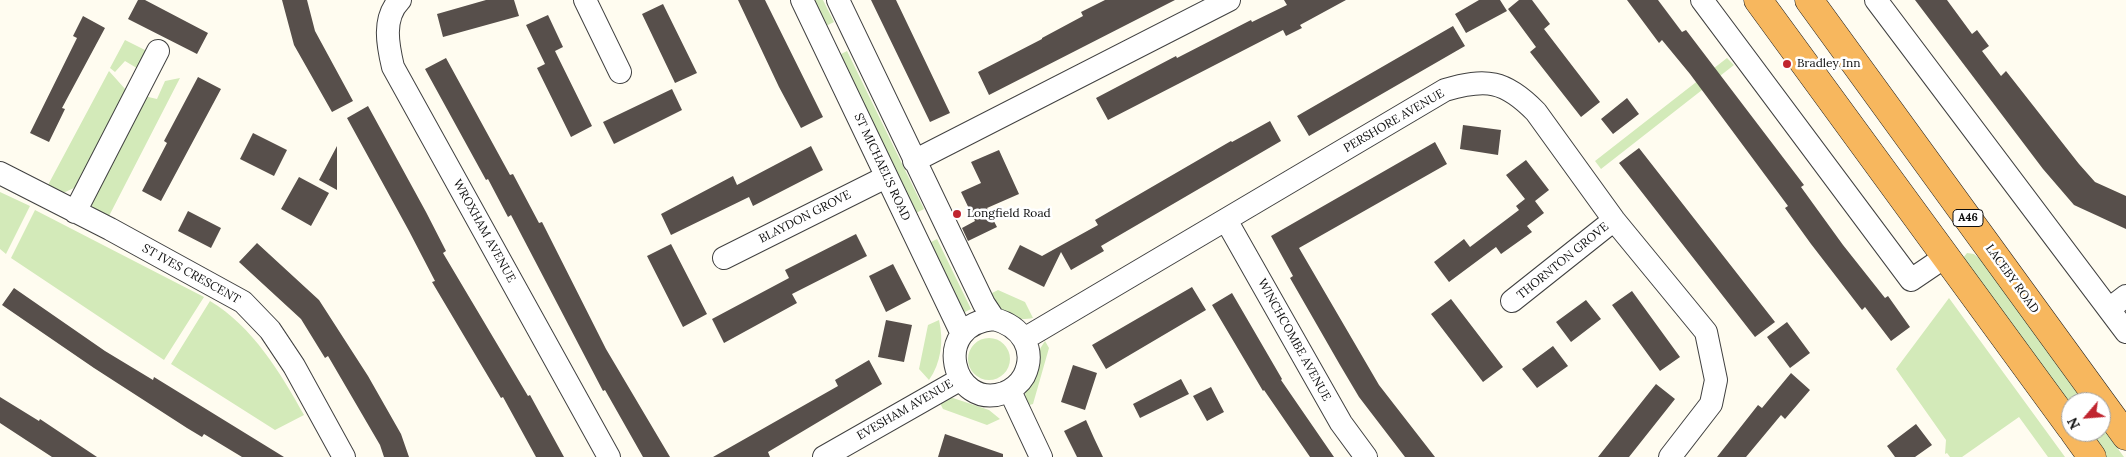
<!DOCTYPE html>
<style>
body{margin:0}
#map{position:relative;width:2126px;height:457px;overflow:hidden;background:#fffcf0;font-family:Lora,serif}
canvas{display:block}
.north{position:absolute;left:2061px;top:392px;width:50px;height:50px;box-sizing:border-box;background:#fff;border:1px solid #9f9f9f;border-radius:50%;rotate:243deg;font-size:14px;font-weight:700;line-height:20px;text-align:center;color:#0e0e0e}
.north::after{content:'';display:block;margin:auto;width:18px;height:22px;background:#c0252f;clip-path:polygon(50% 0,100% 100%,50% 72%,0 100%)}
</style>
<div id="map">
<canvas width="2126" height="457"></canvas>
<div class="north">N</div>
</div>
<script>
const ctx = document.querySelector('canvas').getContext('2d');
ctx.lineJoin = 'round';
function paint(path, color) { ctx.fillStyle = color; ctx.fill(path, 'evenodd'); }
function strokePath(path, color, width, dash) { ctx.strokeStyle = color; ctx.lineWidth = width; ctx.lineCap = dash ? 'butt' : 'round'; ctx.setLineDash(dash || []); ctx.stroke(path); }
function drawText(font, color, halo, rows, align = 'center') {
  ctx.font = font + ' Lora,serif'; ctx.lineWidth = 5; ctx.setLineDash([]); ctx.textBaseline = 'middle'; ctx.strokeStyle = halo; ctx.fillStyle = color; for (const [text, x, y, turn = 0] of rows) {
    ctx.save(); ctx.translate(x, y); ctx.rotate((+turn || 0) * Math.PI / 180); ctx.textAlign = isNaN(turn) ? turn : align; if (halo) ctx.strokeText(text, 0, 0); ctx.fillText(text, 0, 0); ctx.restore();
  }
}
paint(new Path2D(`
 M808 0H823L834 22 822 28Z
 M125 40 151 53 140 70 125 61 115 72 110 68Z
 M847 51 924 209 912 215 835 57Z
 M1727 58 1734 65 1601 169 1595 161Z
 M109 71 126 90 79 183 74 188 63 193 48 185Z
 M180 78 109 216 93 208 91 203 144 96 157 99 165 81Z
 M0 192 30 206 6 254 0 249Z
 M35 210 204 297 164 360 11 258Z
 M937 239 971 309 959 315 925 245Z
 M1967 253 1974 254 1982 261 2084 402H2071V414L1963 258Z
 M998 290 1025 302 1033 318C1008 322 1002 313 986 296Z
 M1949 298 2065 457H2048L2019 417 1962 457H1950L1947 453 1945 454 1946 440 1896 369Z
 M210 301C253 327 280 372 304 415L275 430 171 364Z
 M939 320C944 341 941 363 929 380L919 369 928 325Z
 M968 359a21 21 0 1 1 42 0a21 21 0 1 1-42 0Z
 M1045 341 1049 348 1033 404 1026 406C1022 386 1034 357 1045 341Z
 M950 397 989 410 1000 419 987 425 943 409 938 399Z
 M2101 426 2124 457H2103L2084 432H2101Z`), '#d3eab9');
paint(new Path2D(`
 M138 0H145L208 33 197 54 128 19Z
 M282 0H307L315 31 353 101 332 112 294 45Z
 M486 0H514L519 16 443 37 437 14Z
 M738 0H765L823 117 801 128 779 87Z
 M871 0H896L950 113 930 122Z
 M1105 0H1175L989 95 978 72 1042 39V38L1083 16 1081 12Z
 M1284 0H1346L1300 25 1302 28 1286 36 1283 30 1108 120 1096 98 1176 56 1177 58 1251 20 1252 22 1287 5Z
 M1479 0H1500L1507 11 1466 33 1455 14Z
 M1519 0H1532L1550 24 1544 29 1600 102 1581 117 1530 52 1536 47 1508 9Z
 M1627 0H1658L1682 32 1686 30 1804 185 1801 187 1843 245 1885 298 1888 296 1910 327 1891 341 1865 307 1862 310 1811 244 1785 208 1788 206 1690 74 1662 40 1659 43Z
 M1915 0H1947L1972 34 1977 30 1989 46 1982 51 2001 76 2006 71 2079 164 2095 182 2126 196V229L2074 205 2043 169Z
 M663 4 697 73 675 83 642 14Z
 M548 15 563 47 555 51 592 126 571 137 537 68 545 64 526 25Z
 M83 16 105 28 62 108 65 109 49 142 30 133 77 38 73 36Z
 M1453 26 1465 46 1309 136 1297 116Z
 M446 58 510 175 513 174 539 223 542 222 606 349 670 457H643L605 390 603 391 511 215 508 217 488 179 486 180 425 69Z
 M198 77 221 89 161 201 142 191 167 143 164 141Z
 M672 89 682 110 614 144 603 122Z
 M1627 98 1639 114 1613 134 1601 119Z
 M368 106 426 212 446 251 443 253 528 396 530 395 564 457H536L503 397 501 398 432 282 435 281 409 231 347 118Z
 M1270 121 1281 141 1101 246 1104 251 1071 270 1061 252 1044 287 1008 269 1020 245 1042 256 1098 225 1095 220 1231 141 1232 142Z
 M1463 125 1501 130 1498 155 1460 149Z
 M253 133 287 150 274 176 240 159Z
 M1435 142 1447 164 1299 248 1379 385 1435 457H1405L1359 397 1340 365 1290 278 1293 276 1271 236Z
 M337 146V190L319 180Z
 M811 146 823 170 753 206 749 197 671 235 661 214 733 176 737 185Z
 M1639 148 1775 322 1755 337 1619 163Z
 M999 150 1019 194 987 208 997 227 968 241 962 228 975 221 961 192 981 183 971 162Z
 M1526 160 1549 190 1535 201 1544 213 1527 226 1532 232 1501 254 1496 247 1449 282 1434 262 1464 239 1470 247 1519 210 1516 206 1525 199 1506 175Z
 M299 177 329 193 311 226 281 209Z
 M188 211 221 228 211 248 178 231Z
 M856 234 867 256 792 294 797 303 724 343 712 319 789 278 785 270Z
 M257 243 319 300 368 376 401 434 409 457H384L380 445 328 356 325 358 301 319 239 262Z
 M671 244 707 314 683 327 647 256Z
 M893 264 911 299 886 312 869 276Z
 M1192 287 1206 310 1106 369 1092 345Z
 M14 288 105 351 153 380 154 377 284 457H242L204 434 202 437 187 428 94 368 2 305Z
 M1632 291 1680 357 1660 371 1612 305Z
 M1232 293 1282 379 1281 380 1334 457H1310L1264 390 1263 391 1212 305Z
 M1451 299 1503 367 1483 382 1431 314Z
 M1586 300 1601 319 1571 342 1556 322Z
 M886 320 912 325 904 362 878 357Z
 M1787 322 1810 353 1790 368 1767 337Z
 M1553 346 1568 366 1537 388 1522 369Z
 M869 360 882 384 768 452 770 457H713L838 386 835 380Z
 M1073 365 1097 373 1085 410 1061 402Z
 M1791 373 1810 390 1785 419 1781 415 1746 457H1717L1758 405 1762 408Z
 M1181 379 1189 394 1140 418 1133 404Z
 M1656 384 1675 399 1629 457H1598Z
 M1211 387 1224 412 1207 421 1193 396Z
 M0 397 39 421 40 419 97 457H52L0 423Z
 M1086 420 1094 438 1103 457H1077L1064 431Z
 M1916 424 1932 445 1915 457H1895L1887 446Z
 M945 434 1003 454V457H938Z`), '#574f4b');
const minor = new Path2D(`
 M400 0C382 18 388 46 393 67L609 457
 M585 0 620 72
 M802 0 962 334
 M838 0 984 304 994 319C1021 326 1037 349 1024 376 1020 383 1012 390 1004 393 952 411 930 324 994 319
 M1702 0 1911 280 1945 257
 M1876 0 2126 332
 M914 161 1229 0
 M0 173 110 229 243 302 270 330 294 366 344 457
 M75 212 158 51
 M1226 220 1341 423 1366 457
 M724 258 886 177
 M1512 301 1614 220
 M2109 309 2126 296
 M1024 339 1445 90C1486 78 1505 80 1536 112L1614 220 1706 332 1716 380 1711 404 1670 457
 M1010 391 1041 457
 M824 457 961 379`);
const trunk = new Path2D(`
 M1758 0 2071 428
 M1809 0 2126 436
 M2074 432 2092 457`);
strokePath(minor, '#414141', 24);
strokePath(trunk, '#1f1f1f', 29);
strokePath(minor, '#fff', 22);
strokePath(trunk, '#f7b75e', 28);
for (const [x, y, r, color] of [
 [1787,64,5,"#c0252f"],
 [957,214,5,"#c0252f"]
]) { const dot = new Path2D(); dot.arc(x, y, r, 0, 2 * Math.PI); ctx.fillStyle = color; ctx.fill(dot); strokePath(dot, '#fff', 2); }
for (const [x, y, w] of [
 [1968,218,30]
]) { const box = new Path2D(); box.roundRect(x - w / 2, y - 8.5, w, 17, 4); ctx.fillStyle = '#fff'; ctx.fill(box); strokePath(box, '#0e0e0e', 1); }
drawText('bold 11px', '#0e0e0e', null, [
 ["A46",1968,218]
]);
drawText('12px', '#0e0e0e', '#fff', [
 ["Bradley Inn",1797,64],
 ["Longfield Road",967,214]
], 'left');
drawText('12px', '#0e0e0e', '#fff', [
 ["PERSHORE AVENUE",1394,121,-30],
 ["ST MICHAEL'S ROAD",882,167,65],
 ["BLAYDON GROVE",805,217,-27],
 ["WROXHAM AVENUE",484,231,61],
 ["THORNTON GROVE",1563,261,-39],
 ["ST IVES CRESCENT",191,274,29],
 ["LACEBY ROAD",2012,279,54],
 ["WINCHCOMBE AVENUE",1294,340,61],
 ["EVESHAM AVENUE",905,410,-30]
]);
</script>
